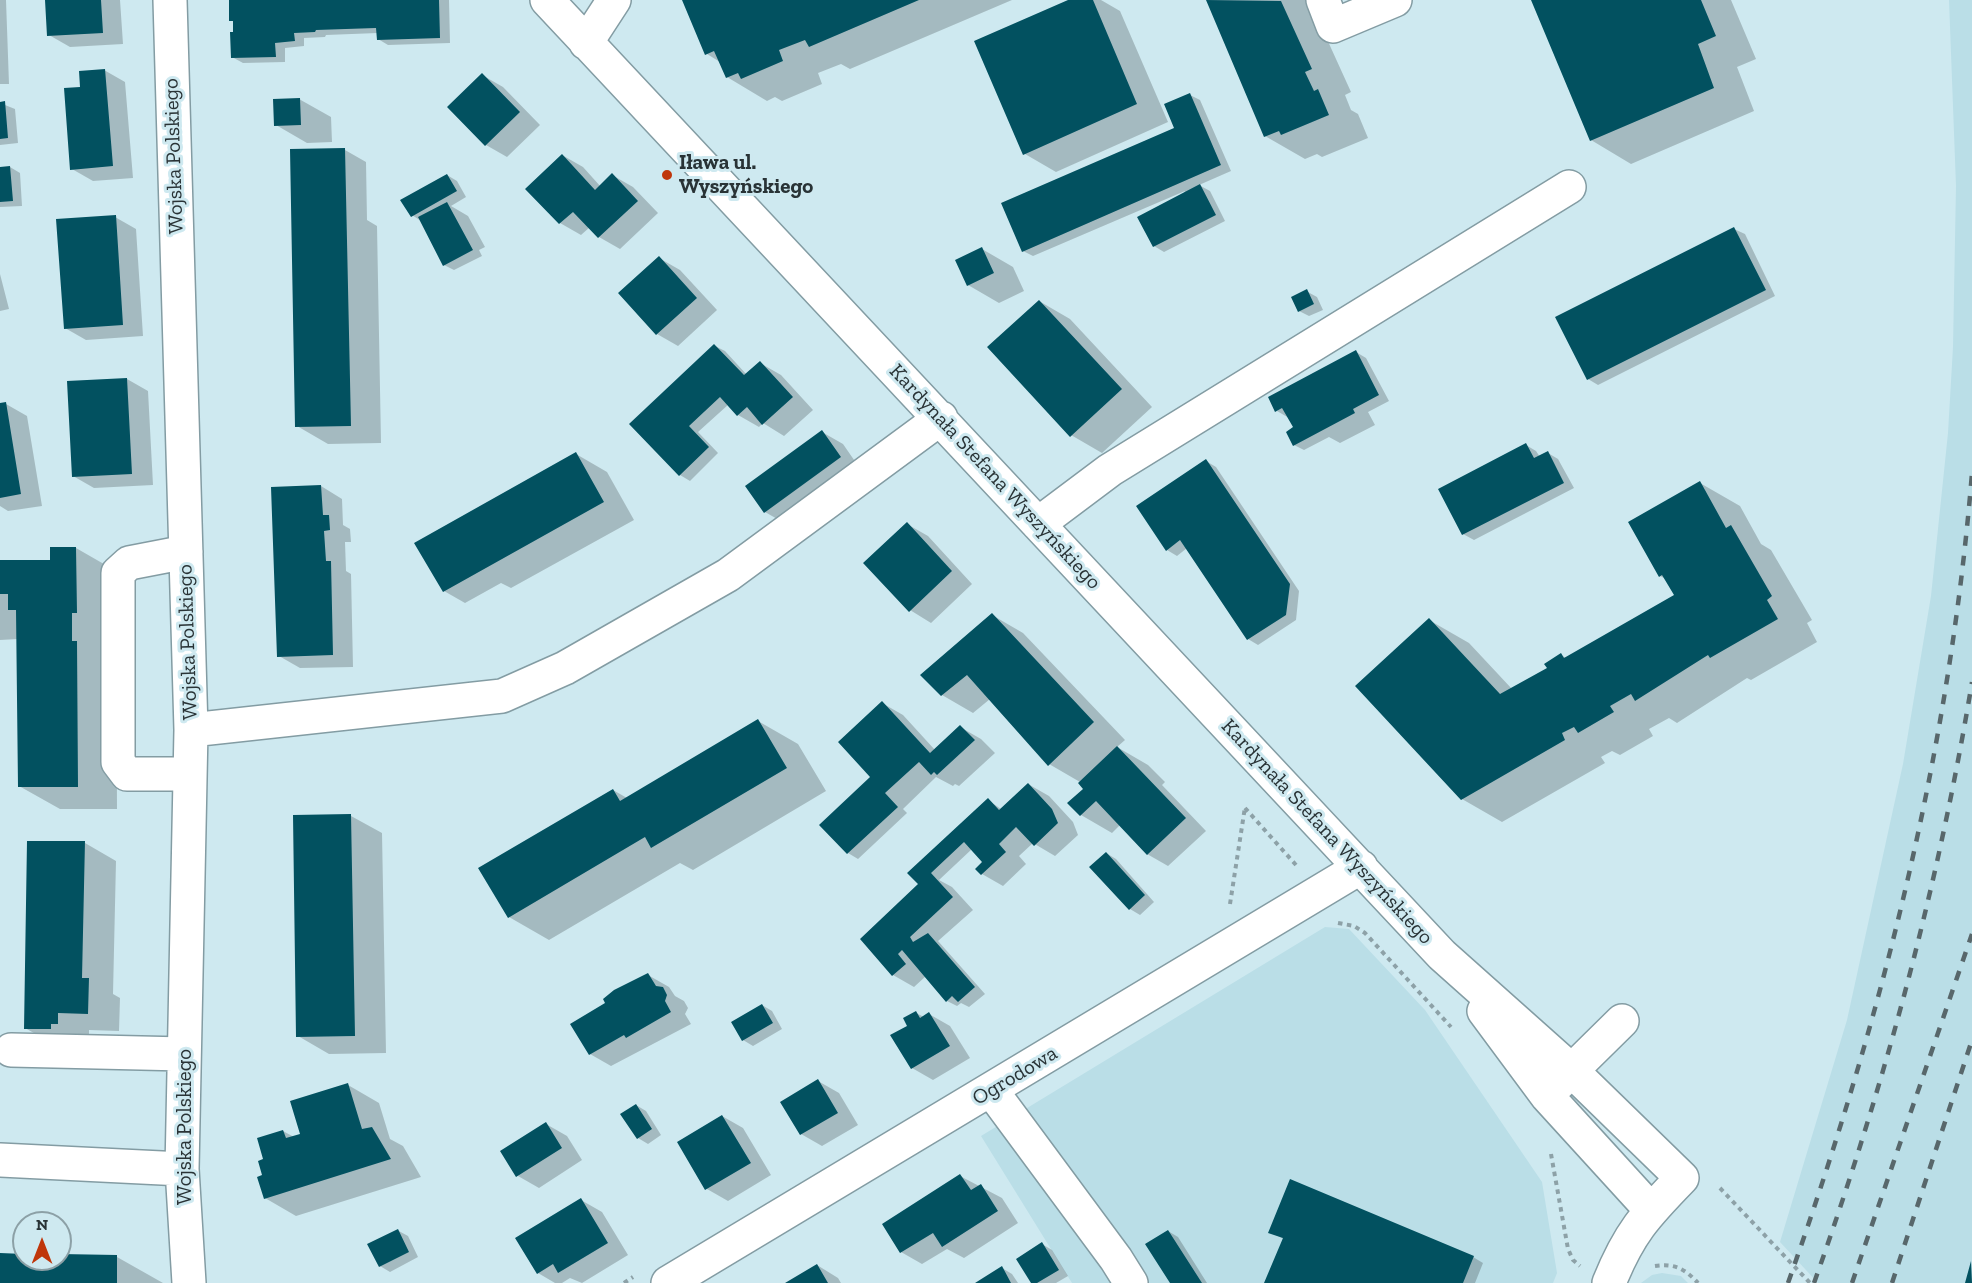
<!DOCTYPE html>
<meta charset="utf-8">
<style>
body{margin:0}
#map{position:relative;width:1972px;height:1283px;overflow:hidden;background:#cee9f0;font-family:"Zilla Slab",serif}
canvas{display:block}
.north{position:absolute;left:12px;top:1211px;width:60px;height:60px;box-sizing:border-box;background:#cee9f0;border:2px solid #8ca0a6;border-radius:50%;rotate:0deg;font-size:16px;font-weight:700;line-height:24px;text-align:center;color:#293336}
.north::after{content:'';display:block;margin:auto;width:21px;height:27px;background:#bf360a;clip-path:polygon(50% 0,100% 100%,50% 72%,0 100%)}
</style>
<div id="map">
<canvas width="1972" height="1283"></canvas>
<div class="north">N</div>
</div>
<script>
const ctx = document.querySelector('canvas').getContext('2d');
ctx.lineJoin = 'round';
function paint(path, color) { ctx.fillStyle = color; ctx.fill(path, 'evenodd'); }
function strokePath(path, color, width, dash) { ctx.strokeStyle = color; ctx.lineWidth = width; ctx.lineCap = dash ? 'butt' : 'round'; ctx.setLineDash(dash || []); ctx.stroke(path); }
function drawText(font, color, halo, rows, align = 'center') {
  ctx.font = font + ' "Zilla Slab",serif'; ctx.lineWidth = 6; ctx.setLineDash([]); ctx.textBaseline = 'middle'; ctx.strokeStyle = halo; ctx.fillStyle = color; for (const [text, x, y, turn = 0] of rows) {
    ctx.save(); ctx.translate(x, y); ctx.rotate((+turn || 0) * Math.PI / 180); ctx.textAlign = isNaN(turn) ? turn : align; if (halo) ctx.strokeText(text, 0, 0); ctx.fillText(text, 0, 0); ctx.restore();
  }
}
paint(new Path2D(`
 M1949 0H1972V1283H1818L1780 1242 1847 1020 1903 764 1931 596 1948 433 1953 347 1956 186Z
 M1325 927 1349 929 1425 1010 1542 1182 1557 1273 1553 1283H1072L981 1136Z
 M1662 1273 1681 1276 1688 1283H1641L1652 1275Z`), '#badee7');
paint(new Path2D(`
 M0 0H6L9 84H0Z
 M47 0H120L123 44 70 47 49 35Z
 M230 0H449L450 43 388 45 378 39V33L326 35 325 37 304 38V46L285 48V62L243 63 232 57 235 34 234 22 231 20Z
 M684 0H1012L850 69 841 64 818 73 822 84 782 101 775 97 767 101 727 77 720 62 707 54Z
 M1072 0H1101L1120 11 1168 122 1056 172 1025 154Z
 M1207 0H1311L1313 4 1307 6 1313 21 1321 26 1351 92 1345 95 1351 110 1358 114 1368 138 1322 157 1317 154 1305 159 1265 136Z
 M1532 0H1731L1756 59 1737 67 1754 111 1631 164 1591 140Z
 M104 70 125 82 133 178 93 181 72 169 82 88Z
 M482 75 503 87 540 125 507 157 486 145Z
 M1190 95 1200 100 1231 171 1199 185 1210 191 1225 221 1164 252 1154 246 1185 191 1033 256 1023 251 1176 129Z
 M299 99 331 117 332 142 307 143 276 125Z
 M0 103 15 109 18 143 0 145Z
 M345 150 366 162 367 220 377 226 381 443 328 444 297 426Z
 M562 155 583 167 601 187 612 175 633 187 658 213 620 249 599 237 590 227 581 235 560 223 527 189Z
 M10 167 20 173 22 206 0 207V168Z
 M447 175 457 181 466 197 451 206 468 216 485 247 479 250 482 256 454 270 444 265 421 221 412 215Z
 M115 217 136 229 143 336 86 340 65 328Z
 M1734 229 1745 234 1775 296 1598 385 1588 379Z
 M982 249 1013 267 1024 291 999 303 968 285Z
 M659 258 680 270 717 310 678 346 657 334Z
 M0 274 9 309 0 311Z
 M1306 291 1317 297 1323 310 1309 316 1299 311Z
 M1039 301 1070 319 1152 407 1102 453 1071 435Z
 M715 346 725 351 747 375 760 363 781 375 813 410 784 436 763 423 759 427 738 415 729 404 698 432 718 453 690 481 680 475 631 424Z
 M1356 352 1366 358 1389 401 1368 412 1375 425 1340 443 1329 437 1304 450 1294 445 1296 428 1289 418 1277 411Z
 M127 379 148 391 153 485 94 488 73 476Z
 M6 404 27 416 42 506 8 511 0 506V405Z
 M822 432 843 444 861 470 786 524 765 512Z
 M1526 445 1536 451 1540 457 1548 453 1558 459 1574 488 1474 540 1463 534Z
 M576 454 607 472 634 520 511 588 501 583 465 603 444 591Z
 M1206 461 1216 467 1299 591 1296 620 1258 645 1248 639 1187 548 1177 556 1167 550Z
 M1700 483 1740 506 1761 544 1771 550 1812 620 1807 623 1817 642 1751 680 1747 678 1677 723 1669 718 1649 729 1653 736 1620 755 1612 751 1601 757 1605 763 1502 822 1462 799 1429 620 1469 643 1512 689 1549 669 1561 655 1566 658 1676 595 1666 579 1660 576Z
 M321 486 342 499 343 525 350 529 351 542H345L346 571 351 574 353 667 300 668 279 656Z
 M907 524 928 536 972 584 931 623 910 610Z
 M76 548 116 571 117 809H60L19 786 18 639 0 640V561H52Z
 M992 615 1023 633 1125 740 1117 747 1148 765 1165 782 1162 785 1206 831 1168 866 1147 854 1120 825 1112 833 1081 815 1085 789 1080 782 1049 764 990 699 973 713 942 695Z
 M882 703 903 715 935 750 960 727 981 739 995 753 959 786 955 784 953 786 936 777 903 809 907 813 858 859 848 853 873 777Z
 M758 721 798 744 826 791 693 870 680 863 549 940 509 917 613 790 627 798Z
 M1028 784 1049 796 1073 822 1078 835 1055 856 1033 843 1019 856 1026 864 1003 886 982 874 984 862 972 849 939 880 952 887 973 910 938 941 985 994 969 1007 961 1003 957 1006 947 1001 926 976 914 987 893 975 862 939 921 884 988 800 1001 809Z
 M351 816 382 833 386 1053 329 1054 298 1036Z
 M85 843 116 861 113 994 120 998 119 1031 89 1030V1041L57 1046 25 1028Z
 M1106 853 1116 859 1154 902 1140 915 1130 909Z
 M648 975 669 987 675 996 684 1001 688 1008 685 1014 691 1024 611 1066 590 1054 607 1004Z
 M762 1005 772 1011 782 1029 753 1046 743 1040Z
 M916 1013 924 1017 929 1014 950 1026 970 1058 933 1080 912 1068 909 1026Z
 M818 1081 839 1093 858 1125 822 1146 801 1134Z
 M348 1085 379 1103 390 1139 403 1146 421 1177 296 1216 265 1198V1160L283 1131 294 1137 302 1135Z
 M636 1105 646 1111 661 1135 648 1144 638 1138Z
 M722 1116 743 1128 771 1175 728 1201 707 1189Z
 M546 1124 567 1136 582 1160 539 1188 518 1176Z
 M960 1176 1002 1198 1018 1223 964 1258 947 1249 922 1264 901 1252Z
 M581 1200 602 1212 628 1255 582 1283 570 1278 562 1283H555L538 1273Z
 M397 1230 408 1236 418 1257 390 1272 380 1266Z
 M1168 1231 1178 1237 1207 1283H1172Z
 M1270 1232 1473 1257 1483 1263 1475 1283H1266L1284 1239Z
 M1042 1244 1052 1250 1068 1276 1056 1283H1032Z
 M0 1255H24V1259H60V1256L117 1257 163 1283H0Z
 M817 1265 838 1278 841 1283H787Z
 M1002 1268 1012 1274 1018 1283H978Z`), '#0003');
paint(new Path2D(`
 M45 0H101L103 33 47 36Z
 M229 0H439L440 38 377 40 376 28 316 30 315 32 294 33 295 41 275 43 276 57 231 58 230 32H233V21H229Z
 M682 0H919L809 47 805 40 779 50 783 61 741 79 738 73 726 78 714 51 705 55Z
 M1068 0H1093L1137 104 1023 155 974 41Z
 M1206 0 1281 1 1312 69 1305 72 1314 91 1318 89 1329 115 1281 135 1279 131 1264 137Z
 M1531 0H1701L1716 36 1698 44 1714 88 1590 141Z
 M105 69 113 166 70 170 64 88 80 87 79 71Z
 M482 73 520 112 485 146 447 107Z
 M1190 93 1221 165 1022 252 1001 203 1174 128 1164 104Z
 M300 98 301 125 274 126 273 99Z
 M5 101 8 138 0 139V102Z
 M345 148 351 426 295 427 290 149Z
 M562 154 595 190 612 173 638 201 598 238 573 212 559 224 525 189Z
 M10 166 13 201 0 202V167Z
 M447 174 457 191 411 217 400 200Z
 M1200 184 1216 215 1153 247 1137 217Z
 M447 202 473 250 443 266 418 217Z
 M116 215 123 325 64 329 56 219Z
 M1734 227 1766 290 1587 380 1555 317Z
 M982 247 994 273 967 286 955 260Z
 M659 256 697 298 656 335 618 293Z
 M1307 289 1314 304 1298 312 1291 297Z
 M1039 300 1122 389 1070 437 987 347Z
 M714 344 744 375 760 361 793 397 762 425 747 407 737 416 720 397 689 426 709 447 679 476 629 424Z
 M1356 350 1379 395 1353 409 1355 413 1293 446 1286 432 1293 427 1282 408 1275 412 1268 397Z
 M127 378 132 474 72 477 67 381Z
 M6 402 21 494 0 498V403Z
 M822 430 841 457 764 513 745 486Z
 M1526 443 1534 458 1548 451 1564 483 1462 535 1438 489Z
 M576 452 604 502 443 592 414 543Z
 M1206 459 1290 584 1286 615 1247 640 1180 540 1166 551 1136 506Z
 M1700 481 1726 528 1731 525 1772 596 1767 600 1778 619 1710 658 1708 655 1635 701 1631 694 1610 706 1614 712 1578 733 1574 727 1562 733 1565 740 1461 800 1355 686 1429 618 1500 694 1547 668 1544 664 1561 653 1564 658 1674 595 1662 575 1659 577 1628 522Z
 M321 485 323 515H329L330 530 324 531 326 561H331L333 655 277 657 271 487Z
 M907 522 952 571 909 612 863 563Z
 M50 547H76L77 613H72V641H77L78 787H18L16 610H8V594H0V560H50Z
 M992 613 1094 722 1048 766 967 675 941 696 920 675Z
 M882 701 930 753 960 725 975 740 937 775 934 772 931 775 919 762 885 793 898 807 847 854 819 825 870 777 838 742Z
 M758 719 787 768 651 848 645 837 508 918 478 868 613 789 620 801Z
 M1117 746 1186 818 1147 855 1096 801 1080 816 1067 803 1083 789 1078 783Z
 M1028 783 1052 809 1058 823 1034 846 1016 827 999 844 1006 852 981 875 975 869 982 862 964 842 931 873 953 897 910 937 913 942 928 933 975 987 958 1002 952 996 946 1002 902 950 898 954 906 964 892 976 860 939 918 884 907 873 988 798 999 810Z
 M351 814 355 1036 296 1037 293 815Z
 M27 841H85L82 978H89L88 1014 58 1013V1024H51V1029H24Z
 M1106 852 1145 895 1129 910 1089 867Z
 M648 973 656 986 663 987 667 995 665 1001 671 1012 626 1038 624 1035 589 1055 570 1024 605 1003 603 999 614 990Z
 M762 1004 773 1023 742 1041 731 1022Z
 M916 1011 920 1018 929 1012 950 1046 911 1069 890 1035 907 1026 903 1018Z
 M818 1079 838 1113 800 1135 780 1102Z
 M348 1083 362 1129 372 1127 391 1159 264 1199 257 1177 262 1175 258 1161 263 1159 257 1138 283 1130 286 1138 300 1134 290 1101Z
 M636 1104 652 1129 637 1139 620 1114Z
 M722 1115 751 1163 705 1190 677 1142Z
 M546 1122 562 1148 516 1177 500 1151Z
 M960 1174 971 1190 981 1184 998 1211 942 1247 933 1233 900 1253 882 1224Z
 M1290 1179 1474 1256 1463 1283H1264L1283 1238 1268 1233Z
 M581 1198 608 1243 558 1273 553 1264 537 1274 515 1238Z
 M398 1229 409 1252 379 1267 367 1244Z
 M1168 1230 1202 1283H1170L1145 1244Z
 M1042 1242 1059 1270 1037 1283H1031L1016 1259Z
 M0 1253 24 1254V1259H60V1254L117 1255V1283H0Z
 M1971 1261 1972 1283H1965Z
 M817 1264 828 1283H785Z
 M1002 1266 1011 1283H975Z`), '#025160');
const minor = new Path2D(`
 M170 0 191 730 182 1169 189 1283
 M547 0 1442 955 1571 1070 1682 1178C1645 1216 1629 1233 1609 1283
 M1323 0 1333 26 1395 0
 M586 43 614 0
 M1038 524 1110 470 1569 187
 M186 552 129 563 118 573V762L127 774H190
 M191 730 502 696 565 668 728 575 941 418
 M1484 1011 1547 1096 1651 1210
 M11 1050 184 1054
 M1557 1085 1622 1021
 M991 1090 1116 1259 1131 1283
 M0 1160 182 1169
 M668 1283 1361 867`);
strokePath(minor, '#839ca3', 36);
strokePath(new Path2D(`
 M1245 808 1296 865
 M1230 904 1245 807
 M1338 923 1354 926 1365 933 1451 1027
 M1551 1154 1568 1249 1573 1260 1580 1266
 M1655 1266C1675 1263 1685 1269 1698 1283
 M624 1283 633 1277`), '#8da1a7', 4, [4.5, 4.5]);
strokePath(minor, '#fff', 33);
strokePath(new Path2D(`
 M1788 1283C1882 1018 1949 754 1972 473
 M1814 1283C1884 1087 1938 888 1972 682
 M1852 1283 1972 934
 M1892 1283 1972 1040`), '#58676b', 4.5, [10, 10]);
strokePath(new Path2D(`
 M1720 1188 1810 1283`), '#8da1a7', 4, [4.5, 4.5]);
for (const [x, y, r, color] of [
 [667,175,6,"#bf360a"]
]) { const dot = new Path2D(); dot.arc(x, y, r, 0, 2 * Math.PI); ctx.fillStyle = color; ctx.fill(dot); strokePath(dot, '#cee9f0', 2); }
drawText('21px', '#293336', '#cee9f0', [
 ["Wojska Polskiego",174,156,-92],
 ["Kardynała Stefana Wyszyńskiego",995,477,47],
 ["Wojska Polskiego",188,642,-92],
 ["Kardynała Stefana Wyszyńskiego",1327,832,47],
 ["Ogrodowa",1015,1076,-31],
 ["Wojska Polskiego",185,1127,-90]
]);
drawText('bold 21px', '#293336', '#cee9f0', [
 ["Iława ul.",679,163],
 ["Wyszyńskiego",679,187]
], 'left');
</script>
